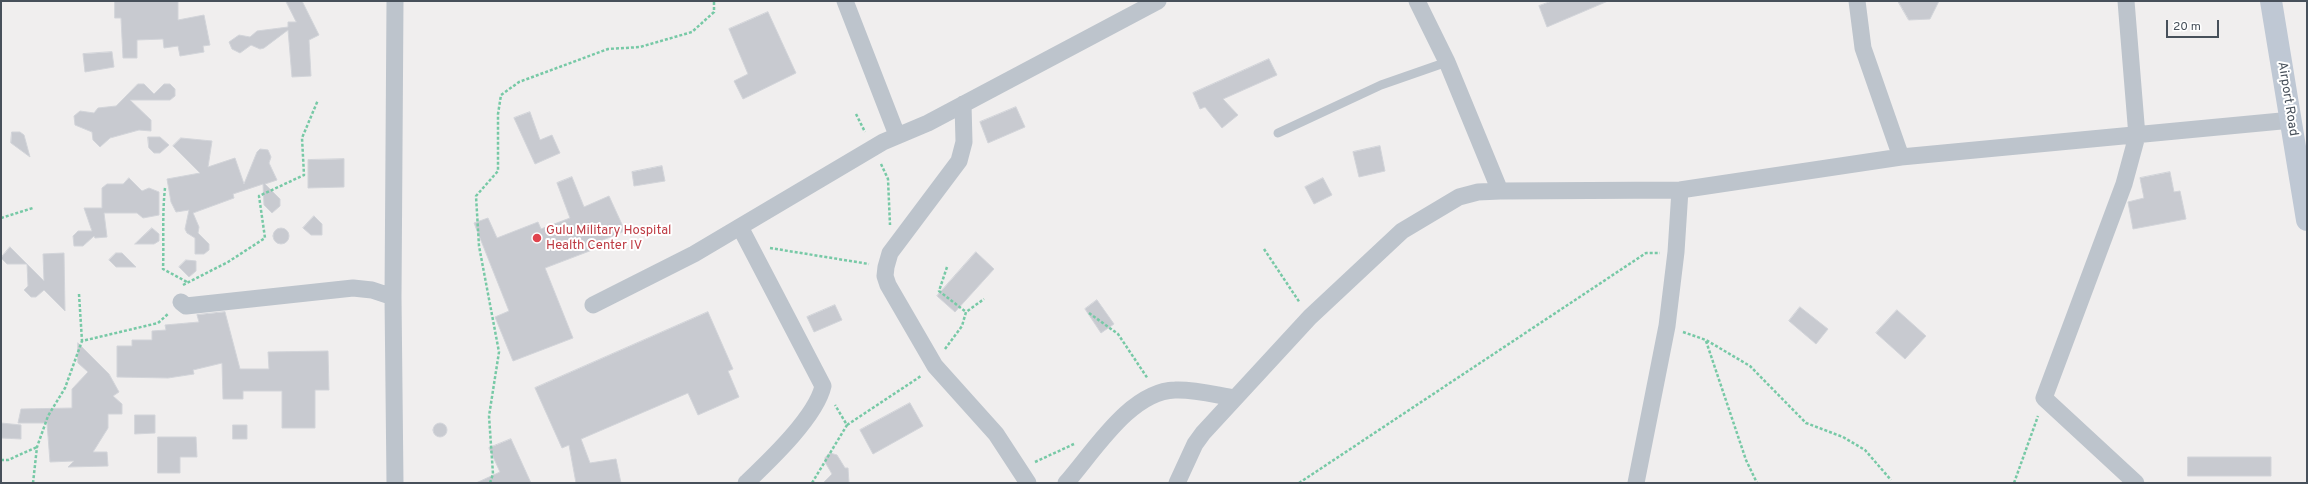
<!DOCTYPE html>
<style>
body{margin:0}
#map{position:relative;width:2308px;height:484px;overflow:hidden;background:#f0eeee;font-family:Overpass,sans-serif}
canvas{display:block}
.frame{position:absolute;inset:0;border:2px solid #47505a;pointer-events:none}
.scale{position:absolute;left:2166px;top:20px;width:53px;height:18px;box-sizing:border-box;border:2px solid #47505a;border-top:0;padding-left:5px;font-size:12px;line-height:14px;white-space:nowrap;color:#47505a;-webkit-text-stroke:3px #fff;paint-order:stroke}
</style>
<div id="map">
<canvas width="2308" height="484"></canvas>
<div class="frame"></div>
<div class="scale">20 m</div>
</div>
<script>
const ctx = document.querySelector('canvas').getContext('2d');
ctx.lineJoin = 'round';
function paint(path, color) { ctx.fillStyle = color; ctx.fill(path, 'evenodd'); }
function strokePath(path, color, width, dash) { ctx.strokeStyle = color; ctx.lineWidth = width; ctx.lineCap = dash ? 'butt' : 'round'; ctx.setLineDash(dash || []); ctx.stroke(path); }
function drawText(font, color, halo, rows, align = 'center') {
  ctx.font = font + ' Overpass,sans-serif'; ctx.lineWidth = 4; ctx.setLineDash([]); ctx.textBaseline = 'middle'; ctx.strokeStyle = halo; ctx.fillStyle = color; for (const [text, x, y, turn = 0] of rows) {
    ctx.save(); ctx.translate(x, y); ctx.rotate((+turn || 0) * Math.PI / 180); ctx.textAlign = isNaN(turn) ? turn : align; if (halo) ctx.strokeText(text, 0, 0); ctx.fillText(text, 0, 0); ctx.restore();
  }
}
const building = new Path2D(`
 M115 1H178V20L204 15 210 45 203 46 204 52 180 56 178 46 164 48 163 39 137 40V58H123L121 18H115Z
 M286 1H302L319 35 309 40 311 76 292 77 288 30 264 48 260 49 251 45 240 53 232 49 229 42 239 35 250 37 257 31 288 27V22H296Z
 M1552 1H1608L1547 27 1539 6Z
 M1898 1H1939L1930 19 1909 20Z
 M768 12 796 73 743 99 734 81 748 74 729 29Z
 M112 52 114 67 85 72 83 54Z
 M1269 59 1277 75 1223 99 1238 115 1222 128 1205 107 1200 109 1193 93Z
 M138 84H144L154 94 164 84H170L175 89V96L170 100H130L151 120V131L139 130 110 138 100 147 93 140 92 132 75 125 74 116 80 111 94 113 98 108 116 106Z
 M1016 107 1025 127 988 143 980 122Z
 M530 112 540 140 552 135 560 153 535 164 514 118Z
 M12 132H20L24 135 30 157 11 143Z
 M148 137H160L169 145 160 153H154L149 148Z
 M181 138 212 141 208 167 235 158 244 184 257 152 260 149 268 150 271 157 269 163 277 180 265 184 280 199V206L272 213 264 205 263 184 233 194 234 198 193 213 199 227 198 233 209 244V250L204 254H195V238L187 233 185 229 189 210 176 212 171 202 167 179 200 173 173 146Z
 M1380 146 1385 171 1359 177 1353 152Z
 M344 159V187L308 188V160Z
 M662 166 665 181 634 186 632 172Z
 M2170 172 2174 192 2180 191 2186 219 2133 229 2128 202 2144 198 2140 178Z
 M572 177 584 207 609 196 625 231 598 242 600 247 545 268 573 338 513 361 495 317 509 311 474 223 488 218 497 238 538 222 541 229 570 218 557 183Z
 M129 178 142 191 149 188 159 192V215L143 218 137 213H104L107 237 95 238 94 236 83 246H74L73 236 78 231H92L84 208H102V188L107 184H123Z
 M1323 178 1332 195 1314 204 1305 187Z
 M314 216 322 224V235H311L303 228Z
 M273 236a8 8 0 1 1 16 0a8 8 0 1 1-16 0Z
 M152 228 159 234V241L154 244H135Z
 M10 247 44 281 43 254 64 253 65 311 44 290 36 297H31L24 290 28 286 27 264H7L1 258Z
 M976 252 994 269 955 312 937 296Z
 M116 253H122L136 267H116L109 260Z
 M186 260 196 261V271L189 277 179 267Z
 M1097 300 1114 324 1101 333 1085 309Z
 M835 305 842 320 814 332 807 317Z
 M1800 307 1828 329 1816 344 1789 321Z
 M1897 310 1926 336 1905 359 1876 333Z
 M225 312 240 369H269L268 352 328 351 329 390H315V428H282V391H243V399H223L222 363 193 370 194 374 168 378 117 377V346H132V340H152V331L166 330 165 325 199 322 197 315Z
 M708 312 733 369 728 371 739 397 698 415 688 393 581 439 590 463 616 459 621 483H576L569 445 562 448 535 388Z
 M78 343 109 374 119 392 113 396 122 404V414H108V428L93 452H107L108 466 68 467 74 461 50 462 47 423H18L21 409 72 408V389L88 372 78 363Z
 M910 403 923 426 873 454 860 430Z
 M135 415H155V433L135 434Z
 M433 430a7 7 0 1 1 14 0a7 7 0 1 1-14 0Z
 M1 423 21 425V439L1 438Z
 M233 425H247V439H233Z
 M158 437H196L197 457H180V473H158Z
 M511 439 531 483H476L500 472 489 448Z
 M830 453 837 455 845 468H848L849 483H823L832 474 825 462V458Z
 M2188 457H2271V476H2188Z`);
paint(building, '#c8cad0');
strokePath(building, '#d2d4d9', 1);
strokePath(new Path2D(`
 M856 114 865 132
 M881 164 888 179 890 225
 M165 188C162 215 164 242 163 269L187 282
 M1 218 33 208
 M770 248 869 264
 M1264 249 1300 303
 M947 267 939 291 966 312
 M183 285 228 262 265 238 259 196 304 175 302 138 318 100
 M79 294 82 341
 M1089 313 1118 334 1148 379
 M1683 332 1706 340 1750 366 1806 423 1843 437 1865 450 1891 480
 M1706 341 1746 460 1757 483
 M945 349 962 326 966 312 984 299
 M847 425 921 376
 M1 460H8L37 447
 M1035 462 1074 444
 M33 483 37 447 48 416 65 388 82 341 158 323 169 313
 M490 483 493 474 489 416 499 352 479 246 476 196 498 171V114L501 95 519 82 608 49 640 47 692 32 714 12V1
 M812 483 847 425 835 405
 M1299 483 1646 253H1660
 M2014 483 2038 416`), '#77c9a6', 2.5, [3, 2]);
strokePath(new Path2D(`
 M1278 133 1381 85 1447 62`), '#bdc4cc', 9);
strokePath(new Path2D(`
 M845 1 897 135
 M1417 1 1447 62 1500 191 1680 190 1901 157 2292 120
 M1857 1 1863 48 1901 157
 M2126 1 2137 136 2124 184 2044 398 2136 483
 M963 104 964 142 959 161 890 253 886 267 885 276 888 285 935 366 996 434 1028 483
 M740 227 823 386C816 417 769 461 746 483
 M181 302 186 306 353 288 372 290 393 297
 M593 305 694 254 883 142 928 123 1158 1
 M395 483 393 297 395 1
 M1066 483C1093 453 1130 391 1175 390 1194 389 1216 395 1235 398
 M1177 483 1195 444 1203 433 1310 317 1402 231 1459 197 1478 192 1500 191
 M1636 483 1667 326 1676 252 1680 190`), '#bdc4cc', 17);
strokePath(new Path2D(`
 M2271 1 2307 220`), '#bfc8d4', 22);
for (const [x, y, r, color] of [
 [537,238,5,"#e0444e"]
]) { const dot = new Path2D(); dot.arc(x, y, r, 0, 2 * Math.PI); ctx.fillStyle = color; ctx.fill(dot); strokePath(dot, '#fff', 1.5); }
drawText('13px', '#47505a', '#fff', [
 ["Airport Road",2287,99,81]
]);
drawText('13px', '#be3a42', '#fff', [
 ["Gulu Military Hospital",546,231],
 ["Health Center IV",546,246]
], 'left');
</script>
